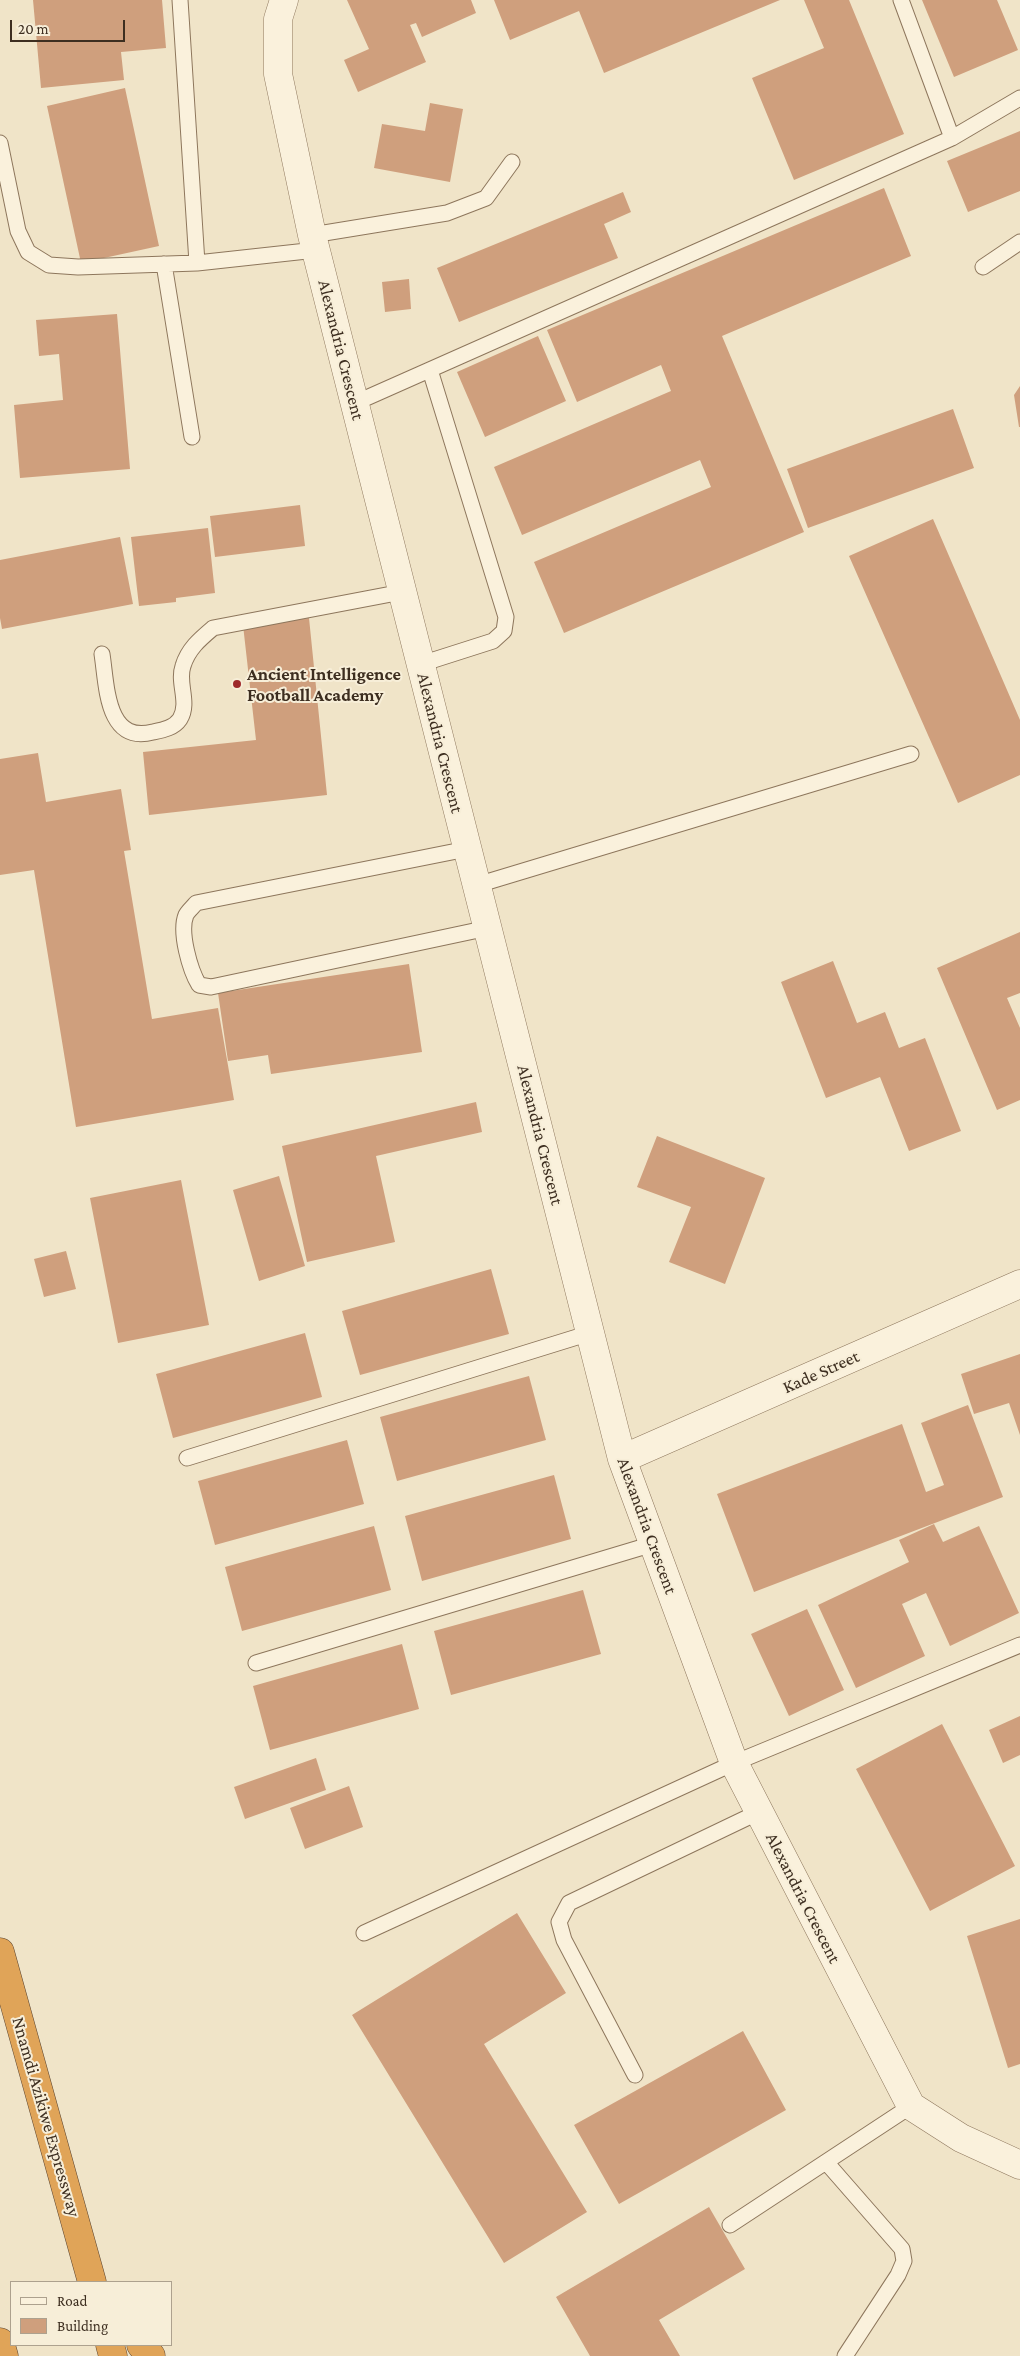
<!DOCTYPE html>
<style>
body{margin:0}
#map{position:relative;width:1020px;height:2356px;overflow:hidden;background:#f0e4c8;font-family:"Crimson Pro",serif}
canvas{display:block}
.legend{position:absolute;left:10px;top:2281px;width:162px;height:65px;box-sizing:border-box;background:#f7eed8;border:1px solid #ada18e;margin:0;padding:6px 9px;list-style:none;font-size:15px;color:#3d2e20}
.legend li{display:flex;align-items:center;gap:10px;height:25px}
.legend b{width:25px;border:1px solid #ada18e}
.scale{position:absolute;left:10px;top:20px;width:115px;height:22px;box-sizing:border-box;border:2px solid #3d2e20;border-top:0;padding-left:6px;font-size:15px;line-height:18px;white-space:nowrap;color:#3d2e20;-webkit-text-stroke:4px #f7eed8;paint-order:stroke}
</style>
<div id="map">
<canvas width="1020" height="2356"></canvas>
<ul class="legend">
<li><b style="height:6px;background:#faf1dc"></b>Road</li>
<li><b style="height:14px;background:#cf9f7d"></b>Building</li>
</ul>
<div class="scale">20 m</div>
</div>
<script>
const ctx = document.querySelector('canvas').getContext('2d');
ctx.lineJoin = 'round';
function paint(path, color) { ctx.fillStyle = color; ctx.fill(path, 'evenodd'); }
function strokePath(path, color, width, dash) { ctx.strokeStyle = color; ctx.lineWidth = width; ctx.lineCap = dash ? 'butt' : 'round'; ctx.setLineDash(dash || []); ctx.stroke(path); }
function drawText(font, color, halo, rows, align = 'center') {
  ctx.font = font + ' "Crimson Pro",serif'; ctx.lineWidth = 4; ctx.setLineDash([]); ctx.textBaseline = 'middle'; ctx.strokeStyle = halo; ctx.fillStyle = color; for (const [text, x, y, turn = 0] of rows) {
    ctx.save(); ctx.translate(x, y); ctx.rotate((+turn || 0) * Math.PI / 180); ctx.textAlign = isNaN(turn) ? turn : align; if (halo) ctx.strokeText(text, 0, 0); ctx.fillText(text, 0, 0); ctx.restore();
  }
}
paint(new Path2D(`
 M33 0H162L166 48 121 52 124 80 41 88Z
 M347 0H471L476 13 422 37 416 23 410 25 426 62 358 92 344 60 369 49Z
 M494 0H780L604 73 579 11 510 40Z
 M804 0H849L904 134 794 180 752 78 824 48Z
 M922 0H997L1018 50 954 77Z
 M125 88 159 246 81 263 47 106Z
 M430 103 463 109 450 182 374 168 382 124 425 131Z
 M1020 131V191L968 212 947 161Z
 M884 188 911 256 722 336 804 532 564 633 534 562 711 487 700 460 522 535 494 467 671 391 661 365 577 402 547 330Z
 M623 192 631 212 604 224 618 258 459 322 437 268Z
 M409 279 411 309 385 312 382 282Z
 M117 314 130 469 20 478 14 405 63 400 59 354 39 356 36 320Z
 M538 336 566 401 485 437 457 372Z
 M1020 386V427H1019L1014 395Z
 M953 409 974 468 808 528 787 469Z
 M300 505 305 546 215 557 210 516Z
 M933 519 1020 720V775L958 803 849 556Z
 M208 528 215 593 176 598V602L139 606 131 537Z
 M120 537 133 604 2 629 0 618V560Z
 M309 618 327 795 149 815 143 752 256 740 243 625Z
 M38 753 46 802 121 789 131 850 124 851 152 1019 218 1008 234 1100 76 1127 34 870 0 875V759Z
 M1020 932V993L1007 998 1020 1028V1100L997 1110 937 968Z
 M833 961 857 1023 885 1012 899 1048 925 1038 961 1131 909 1151 880 1077 826 1098 781 982Z
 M409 964 422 1052 271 1074 268 1055 228 1061 218 993Z
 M476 1102 482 1132 376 1156 395 1242 307 1262 282 1146Z
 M657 1136 765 1178 725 1284 669 1262 691 1207 637 1187Z
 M279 1176 305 1266 259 1281 233 1190Z
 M181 1180 209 1325 118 1343 90 1198Z
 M66 1251 76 1289 44 1297 34 1259Z
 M491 1269 509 1334 360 1375 342 1311Z
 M305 1333 322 1397 173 1438 156 1374Z
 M1020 1354V1435L1009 1403 974 1414 961 1374Z
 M529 1376 546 1440 397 1481 380 1417Z
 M968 1405 1003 1497 754 1592 717 1494 902 1424 926 1492 944 1485 921 1423Z
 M347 1440 364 1504 215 1545 198 1481Z
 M554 1475 571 1539 422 1581 405 1516Z
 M934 1524 943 1542 979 1526 1019 1613 950 1646 926 1593 902 1604 925 1656 856 1688 818 1605 909 1562 899 1540Z
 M374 1526 391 1590 242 1631 225 1567Z
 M583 1590 601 1654 451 1695 434 1631Z
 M807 1609 844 1690 789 1716 751 1634Z
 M402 1644 419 1709 270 1750 253 1686Z
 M1020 1716V1755L1003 1763 989 1730Z
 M942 1724 1015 1866 930 1911 856 1769Z
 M316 1758 326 1790 245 1819 234 1787Z
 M349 1786 363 1827 305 1849 290 1808Z
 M517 1913 566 1993 484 2044 587 2212 504 2263 352 2015Z
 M1020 1919V2064L1008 2068 967 1936Z
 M743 2031 786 2110 619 2204 574 2125Z
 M709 2207 745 2269 659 2320 680 2356H590L556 2297Z`), '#cf9f7d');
const lane = new Path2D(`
 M180 0 197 263
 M901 0 952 138
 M0 143 18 231 28 252 49 265 78 267 197 263 316 250
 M312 235 447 213 486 198 512 162
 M164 264 192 437
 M983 267 1020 242
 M355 403 952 138 1020 98
 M102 654C107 686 106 744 153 732 163 730 174 728 180 719 190 702 177 683 183 666 188 649 200 639 213 628L402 592
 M421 664 493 641 504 631 506 617 430 370
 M467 849 196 903C193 907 188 911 186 915 179 932 190 970 199 985L211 987 488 928
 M477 885 911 754
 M187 1458 590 1333
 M256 1663 653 1544
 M364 1933 734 1763 1020 1645
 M635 2075 564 1940 559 1922 569 1903 759 1812
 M826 2162 902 2249 904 2261 898 2275 845 2356
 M730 2225 911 2106`);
const street = new Path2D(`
 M284 0 278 19V74L312 235 622 1459 734 1763 911 2106 961 2138 1020 2165
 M622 1459 1020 1284`);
const highway = new Path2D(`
 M0 1952 92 2282
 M0 2342 4 2356
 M110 2345 113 2356
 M141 2345 151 2356`);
strokePath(lane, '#8d765c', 17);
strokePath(street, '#8d765c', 29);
strokePath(highway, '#5b4430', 29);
strokePath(lane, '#faf1dc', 15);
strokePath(street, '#faf1dc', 28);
strokePath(highway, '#e0a458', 28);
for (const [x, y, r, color] of [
 [237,684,5,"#9e2a2b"]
]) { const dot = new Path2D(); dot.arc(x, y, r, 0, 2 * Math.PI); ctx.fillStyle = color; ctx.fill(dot); strokePath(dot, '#f7eed8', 2); }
drawText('18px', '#3d2e20', '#f7eed8', [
 ["Alexandria Crescent",341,350,76],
 ["Alexandria Crescent",440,743,76],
 ["Alexandria Crescent",540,1135,76],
 ["Kade Street",821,1372,-24],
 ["Alexandria Crescent",647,1526,70],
 ["Alexandria Crescent",803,1898,63],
 ["Nnamdi Azikiwe Expressway",46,2117,74]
]);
drawText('bold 18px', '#3d2e20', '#f7eed8', [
 ["Ancient Intelligence",247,674],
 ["Football Academy",247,695]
], 'left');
</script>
